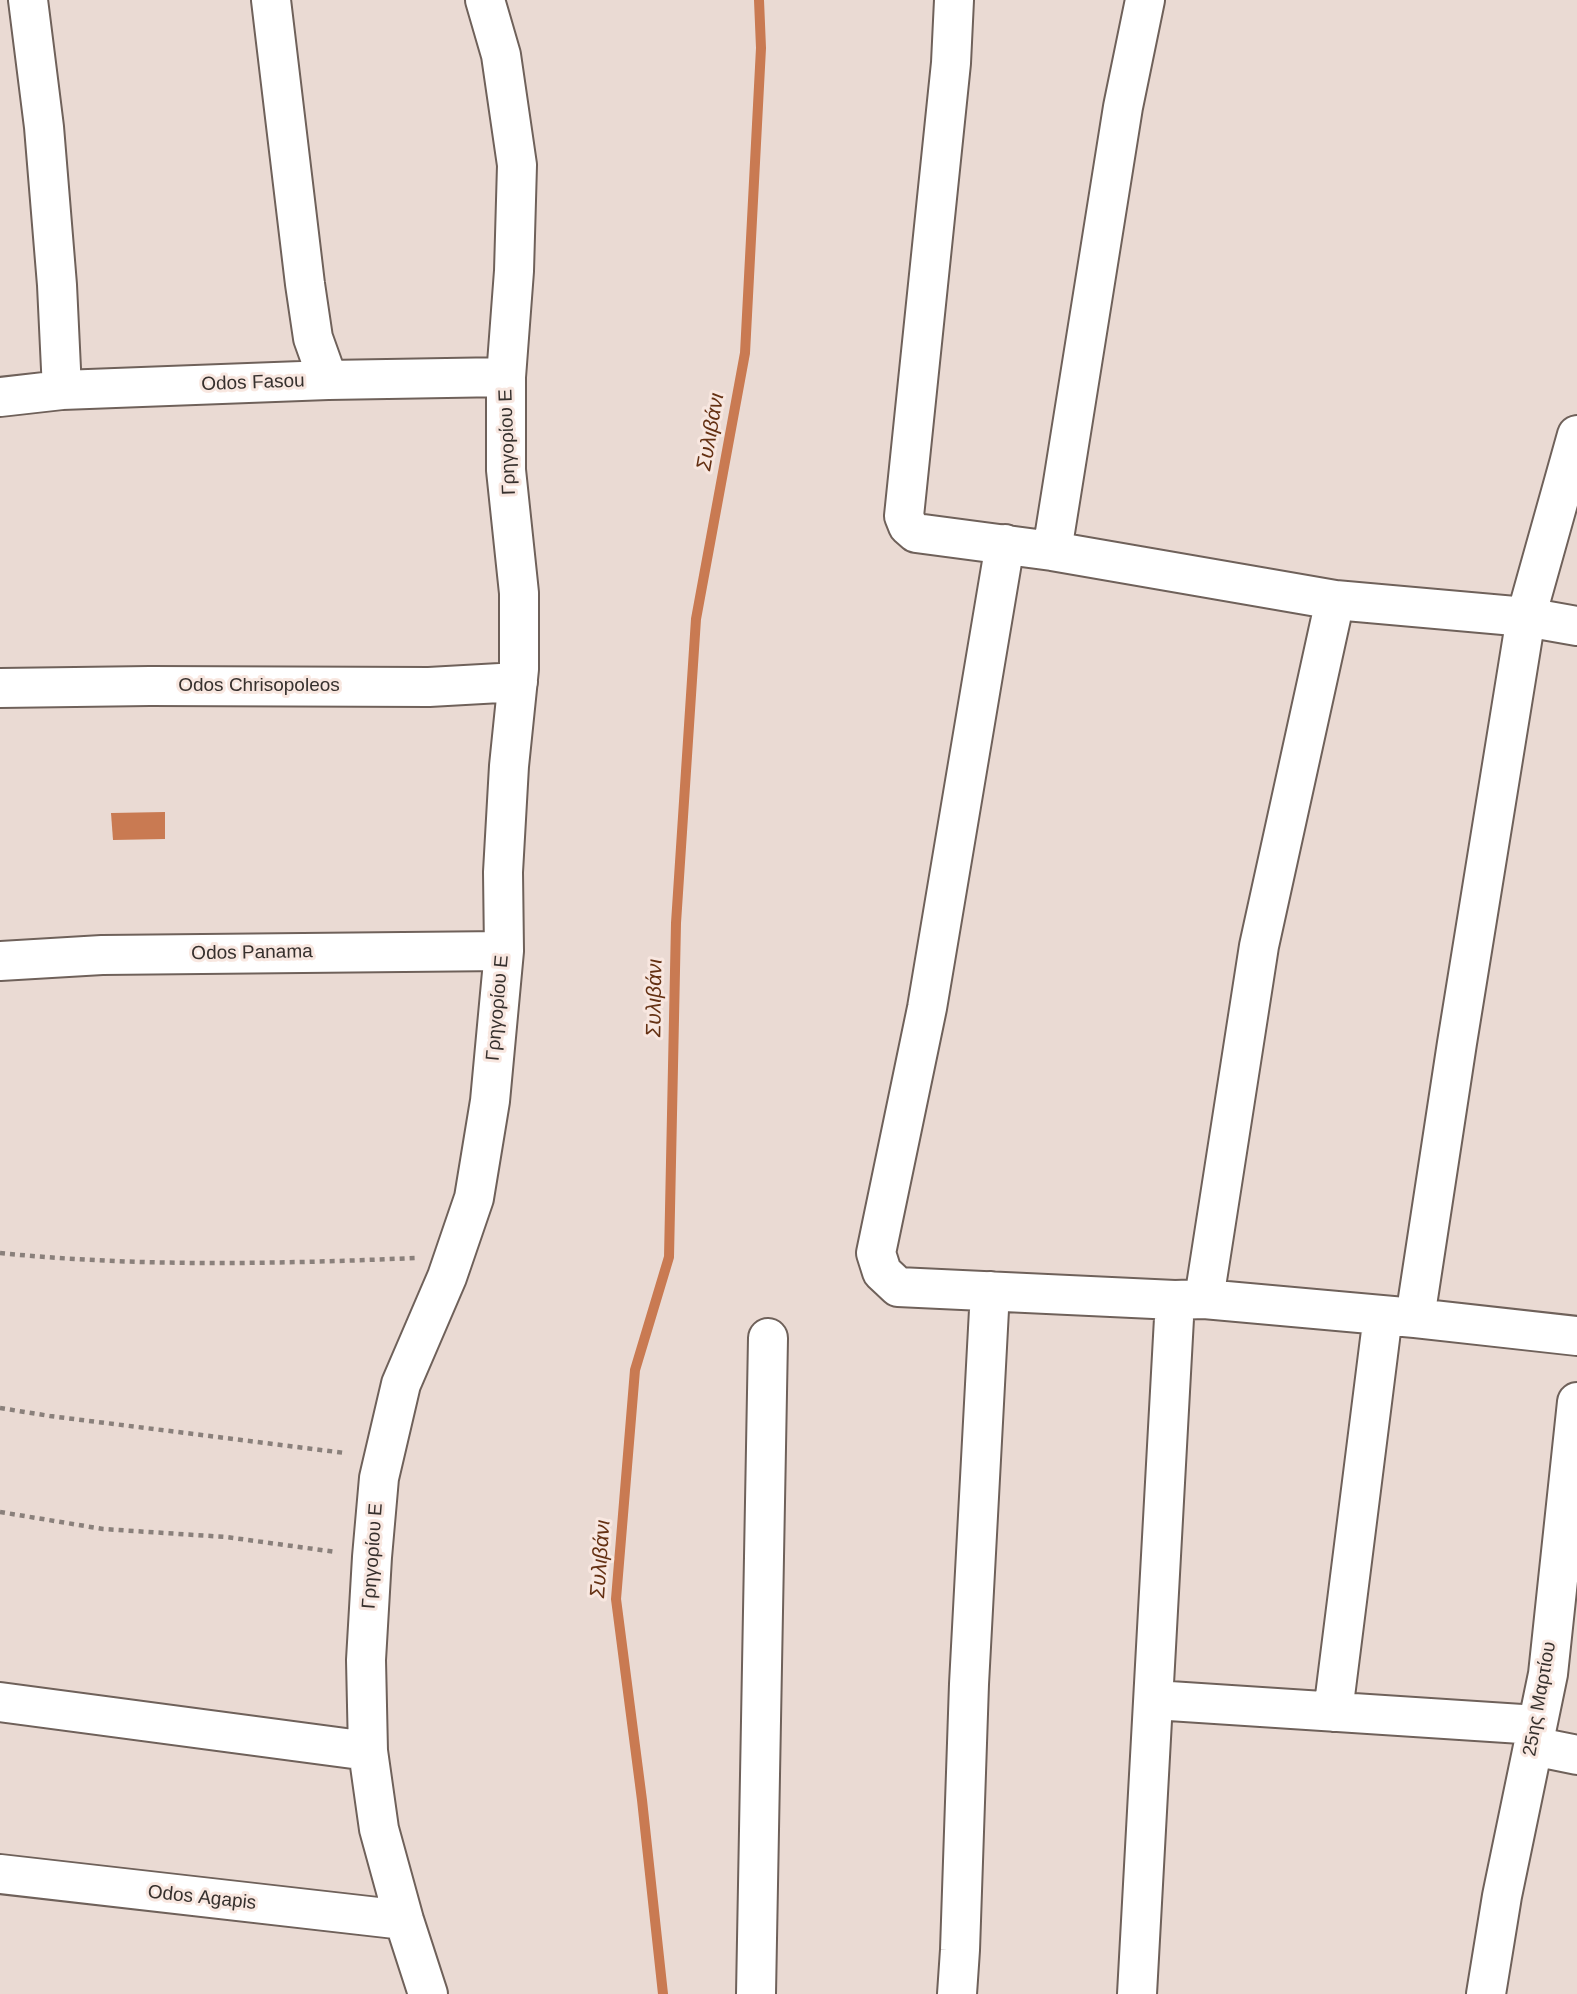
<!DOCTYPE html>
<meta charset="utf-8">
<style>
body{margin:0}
canvas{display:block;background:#eadad3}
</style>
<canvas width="1577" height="1994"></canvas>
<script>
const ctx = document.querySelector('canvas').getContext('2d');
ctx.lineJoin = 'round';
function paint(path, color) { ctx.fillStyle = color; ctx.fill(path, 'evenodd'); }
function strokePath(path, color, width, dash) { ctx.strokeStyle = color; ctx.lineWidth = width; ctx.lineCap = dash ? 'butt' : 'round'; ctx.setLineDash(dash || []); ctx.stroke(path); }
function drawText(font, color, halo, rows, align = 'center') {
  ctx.font = font + ' Arial,sans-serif'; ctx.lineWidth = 6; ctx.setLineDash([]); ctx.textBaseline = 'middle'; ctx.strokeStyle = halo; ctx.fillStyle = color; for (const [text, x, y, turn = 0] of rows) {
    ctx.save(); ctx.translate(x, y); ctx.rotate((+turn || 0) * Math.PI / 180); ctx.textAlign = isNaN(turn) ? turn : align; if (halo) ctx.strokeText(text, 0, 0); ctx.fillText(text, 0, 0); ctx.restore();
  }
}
paint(new Path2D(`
 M165 812V839L113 840 111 813Z`), '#c97a52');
strokePath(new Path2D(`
 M663 1994 642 1800 616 1599 635 1370 669 1257 676 923 696 619 745 353 761 48 759 0`), '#c97a52', 10);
const minor = new Path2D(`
 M28 0 44 127 57 285 62 390
 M271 0 305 284 313 338 328 380
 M954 0 951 63 904 516 908 526 916 533 1052 551 1335 600 1526 617 1577 626
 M0 397 62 390 328 380 506 377
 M1005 544 927 1008 876 1253 882 1272 898 1287 1175 1300 1204 1299 1415 1318 1577 1336
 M1052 551 1123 107 1145 0
 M0 688 150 686 429 687 518 682
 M0 961 102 955 504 951
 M1204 1299 1259 946 1335 600
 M1415 1318 1457 1043 1526 617 1577 435
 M1154 1700 1537 1725
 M0 1702 368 1751
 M1333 1712 1383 1315
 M1533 1746 1577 1755
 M0 1874 404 1920
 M428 1994 404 1920 379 1829 368 1751 366 1660 372 1557 379 1478 401 1384 447 1277 474 1198 490 1101 504 951 503 872 509 766 519 669V593L506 470V377L514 271 517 165 501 55 485 0
 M756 1994 768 1338
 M957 1994 960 1950 969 1684 990 1291
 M1137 1994 1175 1300
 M1486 1994 1502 1896 1548 1674 1577 1402`);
strokePath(minor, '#6f615a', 42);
strokePath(new Path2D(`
 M0 1253C138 1267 277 1264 415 1258
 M0 1408 50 1416 345 1453
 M0 1512 103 1529 226 1537 336 1552`), '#8a807b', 4.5, [5, 5]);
strokePath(minor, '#fff', 38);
drawText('19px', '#36302d', '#f8e7e0', [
 ["Odos Fasou",253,383,-2],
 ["Γρηγορίου Ε",508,442,-92],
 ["Odos Chrisopoleos",259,686],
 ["Odos Panama",252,953,-1],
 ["Γρηγορίου Ε",498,1008,-85],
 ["Γρηγορίου Ε",373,1556,-86],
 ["25ης Μαρτίου",1540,1699,-80],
 ["Odos Agapis",202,1898,6]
]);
drawText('italic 21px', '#643012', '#f8e7e0', [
 ["Συλιβάνι",711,432,-80],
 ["Συλιβάνι",655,998,-89],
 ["Συλιβάνι",601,1559,-86]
]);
</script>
